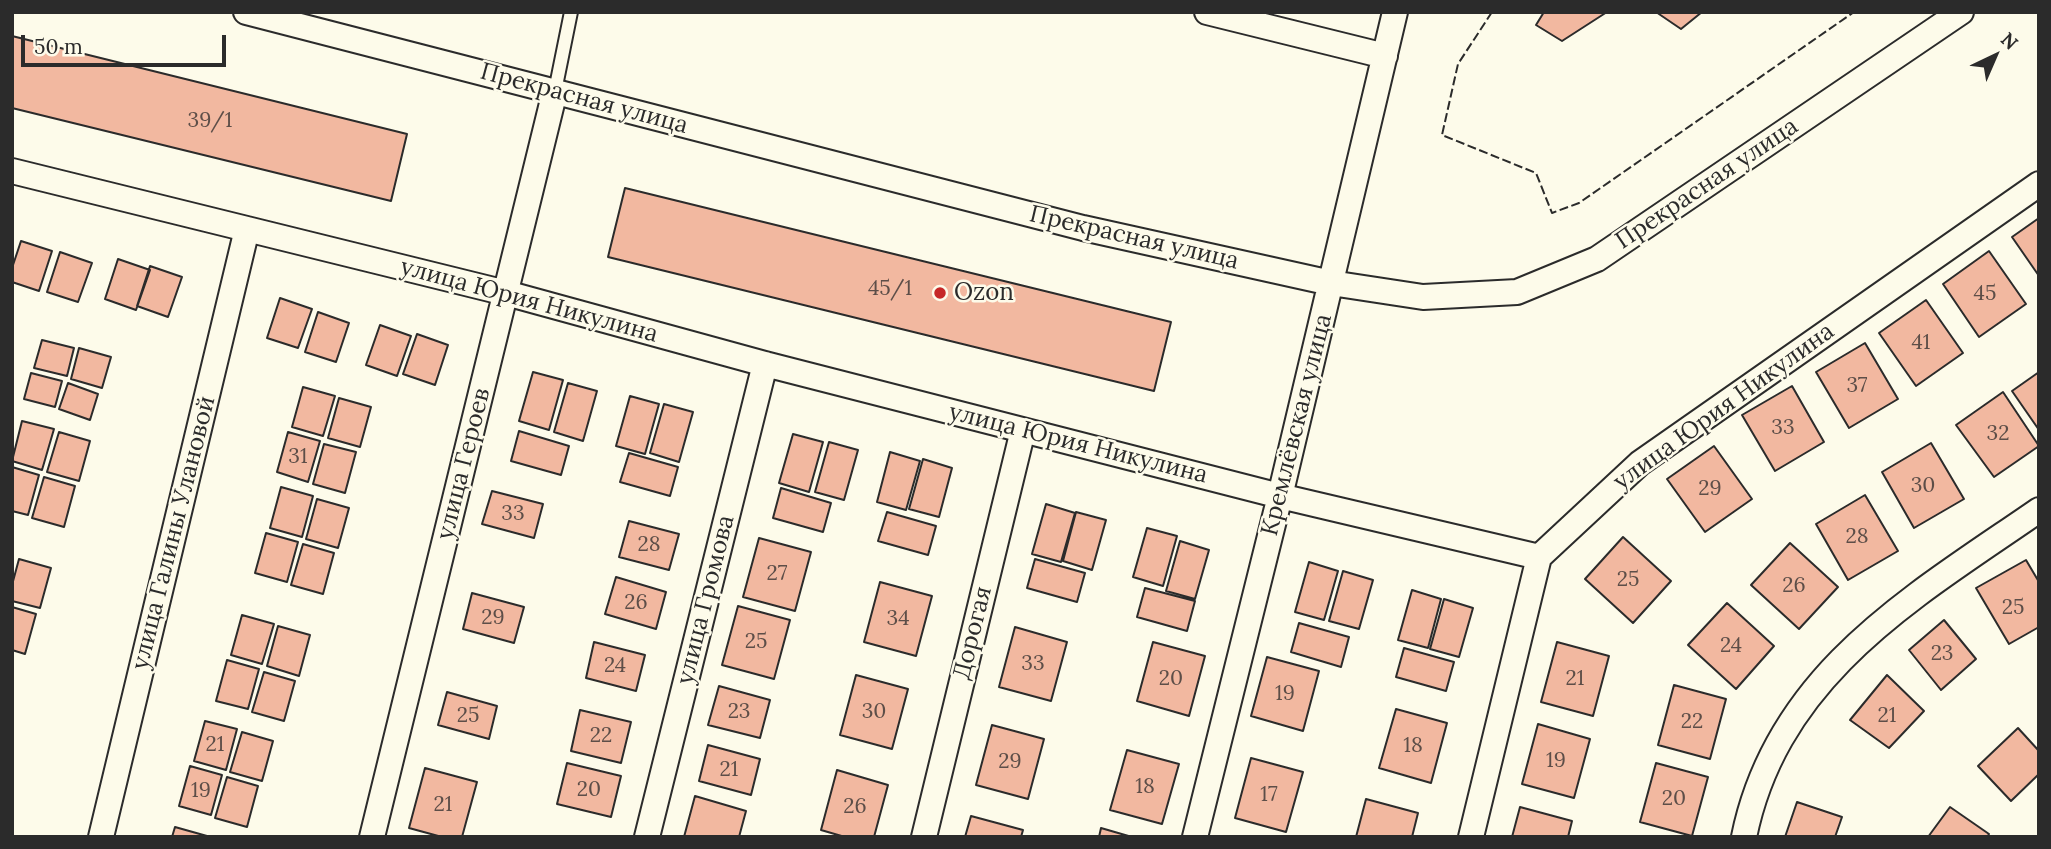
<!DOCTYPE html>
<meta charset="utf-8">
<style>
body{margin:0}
#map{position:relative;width:2051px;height:849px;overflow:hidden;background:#fdfbea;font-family:Lora,serif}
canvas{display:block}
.frame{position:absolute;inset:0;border:14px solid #2b2b2b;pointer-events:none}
.north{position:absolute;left:1960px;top:21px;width:70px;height:70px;-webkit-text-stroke:5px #fdfbea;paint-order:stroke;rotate:44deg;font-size:19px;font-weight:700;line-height:28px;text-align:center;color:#2b2b2b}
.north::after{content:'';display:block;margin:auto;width:24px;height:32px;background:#2b2b2b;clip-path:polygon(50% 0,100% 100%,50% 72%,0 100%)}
.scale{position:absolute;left:21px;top:35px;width:205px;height:32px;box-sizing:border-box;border:4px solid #2b2b2b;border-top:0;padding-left:9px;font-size:21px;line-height:24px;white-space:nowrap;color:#2b2b2b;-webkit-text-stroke:5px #fdfbea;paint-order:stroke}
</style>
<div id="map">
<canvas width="2051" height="849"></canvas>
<div class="frame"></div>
<div class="north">N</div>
<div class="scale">50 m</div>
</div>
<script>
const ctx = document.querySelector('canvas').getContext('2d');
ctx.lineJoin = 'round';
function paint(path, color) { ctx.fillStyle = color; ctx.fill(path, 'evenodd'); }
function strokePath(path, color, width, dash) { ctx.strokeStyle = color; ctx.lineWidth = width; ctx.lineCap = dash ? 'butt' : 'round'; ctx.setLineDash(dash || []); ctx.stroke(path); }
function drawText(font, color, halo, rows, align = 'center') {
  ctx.font = font + ' Lora,serif'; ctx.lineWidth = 5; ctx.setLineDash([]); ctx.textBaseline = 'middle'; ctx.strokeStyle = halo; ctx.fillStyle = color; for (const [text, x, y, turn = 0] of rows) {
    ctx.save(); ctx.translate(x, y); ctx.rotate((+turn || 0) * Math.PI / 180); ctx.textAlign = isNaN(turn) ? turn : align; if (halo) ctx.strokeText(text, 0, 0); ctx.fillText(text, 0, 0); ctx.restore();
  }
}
const building = new Path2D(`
 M1544 12H1607L1562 41 1536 25Z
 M1656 12H1702L1681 29Z
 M12 36 407 134 391 201 12 108Z
 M625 188 1171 322 1154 391 608 257Z
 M2039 218V276L2012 237Z
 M21 241 52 251 39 291 12 282V268Z
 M1989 251 2026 304 1979 337 1943 284Z
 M60 252 92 263 78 302 47 292Z
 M118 259 150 270 136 310 105 299Z
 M150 266 182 277 168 317 137 306Z
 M280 298 312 309 298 348 267 338Z
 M1926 300 1963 353 1916 386 1879 333Z
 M318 312 349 323 336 362 305 352Z
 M380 325 411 336 397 376 366 365Z
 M417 334 448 345 435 385 403 374Z
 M42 340 74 348 67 376 34 368Z
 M1865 343 1898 399 1849 428 1816 372Z
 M79 348 111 357 102 388 71 379Z
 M533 372 563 380 549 430 519 421Z
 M2039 372V430L2012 391Z
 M31 373 62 381 55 407 24 399Z
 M68 383 98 394 90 420 59 409Z
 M568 383 597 391 583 441 554 432Z
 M1792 386 1824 442 1775 471 1742 415Z
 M303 387 335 396 323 436 292 427Z
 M2003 392 2039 446 1994 477 1956 425Z
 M630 396 659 404 645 454 616 446Z
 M339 398 371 407 360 447 328 438Z
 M664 404 693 412 679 462 650 453Z
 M22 421 54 429 42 470 12 461Z
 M519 431 569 446 561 475 511 461Z
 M59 432 90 441 79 481 47 472Z
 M288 432 320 441 308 482 277 472Z
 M793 434 823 442 809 492 779 483Z
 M829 442 858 450 844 500 815 492Z
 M1931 443 1964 499 1914 528 1882 472Z
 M324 444 356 452 345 493 313 484Z
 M1714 446 1752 499 1705 532 1667 479Z
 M890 452 920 461 906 510 877 502Z
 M629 453 678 467 670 496 620 482Z
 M923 459 952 468 939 517 909 509Z
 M12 467 39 475 28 515 12 511Z
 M44 477 75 486 64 527 32 518Z
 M281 487 313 496 302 537 270 528Z
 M781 488 831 503 823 532 773 518Z
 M492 491 543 504 534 538 482 524Z
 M1865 495 1898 551 1848 580 1816 524Z
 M317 499 349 508 338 548 306 539Z
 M1046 504 1075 513 1061 562 1032 554Z
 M887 512 936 526 928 555 878 541Z
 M1076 512 1106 520 1092 570 1063 561Z
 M629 521 679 534 669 570 619 557Z
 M1147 528 1177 536 1163 586 1133 577Z
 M266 533 298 542 287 582 255 573Z
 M1623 537 1671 581 1633 623 1585 579Z
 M759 538 811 552 795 611 743 597Z
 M1180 541 1209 550 1195 599 1166 591Z
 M1790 543 1838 587 1799 629 1751 585Z
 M303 544 334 553 323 594 291 585Z
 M19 559 51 568 40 608 12 601V585Z
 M1035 559 1085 573 1077 602 1027 588Z
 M2026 560 2039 582V627L2009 644 1976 588Z
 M1309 562 1338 571 1324 620 1295 612Z
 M1343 571 1373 580 1359 629 1329 621Z
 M616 577 666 592 656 629 605 614Z
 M880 582 932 596 916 656 864 642Z
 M1145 588 1195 601 1187 631 1137 617Z
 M1412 590 1441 599 1428 648 1398 640Z
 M472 593 524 607 514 643 463 629Z
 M1444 599 1473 608 1459 657 1430 649Z
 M1727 603 1774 646 1736 689 1688 645Z
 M738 606 790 620 774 679 722 665Z
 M12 607 36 614 25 654 12 650Z
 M242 615 274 624 262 664 231 655Z
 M1944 620 1976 659 1941 690 1909 650Z
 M1299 623 1349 637 1341 667 1291 652Z
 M278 626 310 635 299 676 267 666Z
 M1015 627 1067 642 1051 701 999 687Z
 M594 642 645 655 636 691 586 678Z
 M1153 642 1205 656 1189 716 1137 701Z
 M1557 642 1609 656 1593 716 1541 702Z
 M1404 648 1454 662 1446 691 1396 677Z
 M1267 657 1319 671 1303 731 1251 716Z
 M227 660 259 669 248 709 216 701Z
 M264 672 295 681 284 721 252 712Z
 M856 675 908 689 892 749 840 735Z
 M1887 675 1924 711 1889 748 1850 720Z
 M1674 685 1726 699 1710 759 1658 745Z
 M719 686 770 700 760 738 708 725Z
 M447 692 497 706 489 739 438 725Z
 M1396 709 1447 723 1431 783 1379 768Z
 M580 710 631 722 621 763 571 751Z
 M205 721 237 729 226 770 194 761Z
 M1538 724 1590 739 1574 798 1522 784Z
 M992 725 1044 739 1028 799 976 785Z
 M2018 728 2039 751V774L2011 801 1978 766Z
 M242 732 273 741 262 781 230 772Z
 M708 745 760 759 751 795 699 781Z
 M1127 750 1179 764 1162 824 1110 810Z
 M1251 758 1303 772 1286 832 1235 818Z
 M567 763 621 776 611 817 557 804Z
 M1656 763 1708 777 1692 836 1640 822Z
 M190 766 222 775 211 815 179 806Z
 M425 768 477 782 462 837H442L409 828Z
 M837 770 888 785 874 837H845L821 830Z
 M227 777 258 786 247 827 215 818Z
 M695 796 746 811 739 837H684Z
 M1366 799 1418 813 1412 837H1356Z
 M1797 802 1842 817 1835 837H1785Z
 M1520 807 1572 821 1568 837H1512Z
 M1950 807 1989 834 1987 837H1928Z
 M971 816 1023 830 1021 837H965Z
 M175 827 207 836V837H172Z
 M1101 828 1132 837H1099Z`);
paint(building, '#f2b8a0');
strokePath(building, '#2b2b2b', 2);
const service = new Path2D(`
 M555 91 571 12`);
const minor = new Path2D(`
 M246 12 1083 228 1331 283 1423 297 1517 292 1597 259 1961 12
 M1207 12 1385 56
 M12 171 506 293 765 364 1280 496 1539 557 1640 463 2039 184
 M101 837 247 229
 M372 837 555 91
 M647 837 765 364
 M924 837 1023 430
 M1195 837 1280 496 1395 12
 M1471 837 1539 557
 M1744 837C1777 674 1913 597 2039 510`);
strokePath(service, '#2b2b2b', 16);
strokePath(minor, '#2b2b2b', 28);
strokePath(service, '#fdfbea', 12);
strokePath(minor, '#fdfbea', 24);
strokePath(new Path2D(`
 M1492 12 1458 64 1442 135 1536 173 1552 213 1579 203 1854 12`), '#2b2b2b', 2, [9, 3.5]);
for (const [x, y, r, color] of [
 [940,293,7,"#c62828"]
]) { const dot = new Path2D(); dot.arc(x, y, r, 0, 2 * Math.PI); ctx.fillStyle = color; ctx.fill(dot); strokePath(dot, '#fdfbea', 2.5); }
drawText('21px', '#5d4e48', null, [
 ["39/1",210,121],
 ["45/1",890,289],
 ["45",1985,294],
 ["41",1921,343],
 ["37",1857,386],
 ["33",1783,428],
 ["32",1998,434],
 ["31",298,457],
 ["30",1923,486],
 ["29",1710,489],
 ["33",513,514],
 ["28",1857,537],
 ["28",649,545],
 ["27",777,574],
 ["25",1628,580],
 ["26",1794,586],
 ["26",636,603],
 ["25",2013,608],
 ["29",493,618],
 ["34",898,619],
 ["25",756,642],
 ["24",1731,646],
 ["23",1942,654],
 ["33",1033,664],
 ["24",615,666],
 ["20",1171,679],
 ["21",1575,679],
 ["19",1285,694],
 ["23",739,712],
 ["30",874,712],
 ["25",468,716],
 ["21",1887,716],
 ["22",1692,722],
 ["22",601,736],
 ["21",215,745],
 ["18",1413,746],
 ["19",1556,761],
 ["29",1010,762],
 ["21",729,770],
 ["18",1145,787],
 ["20",589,790],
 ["19",201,791],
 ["17",1269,795],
 ["20",1674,799],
 ["21",443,805],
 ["26",855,807]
]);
drawText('24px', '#2b2b2b', '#fdfbea', [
 ["Прекрасная улица",584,99,15],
 ["Прекрасная улица",1707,184,-34],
 ["Прекрасная улица",1134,238,13],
 ["улица Юрия Никулина",529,301,15],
 ["улица Юрия Никулина",1724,407,-36],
 ["Кремлёвская улица",1297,425,-76],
 ["улица Юрия Никулина",1078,444,14],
 ["улица Героев",464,464,-76],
 ["улица Галины Улановой",174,533,-76],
 ["улица Громова",706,600,-76],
 ["Дорогая",973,633,-76]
]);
drawText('24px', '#2b2b2b', '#fdfbea', [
 ["Ozon",954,293]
], 'left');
</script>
